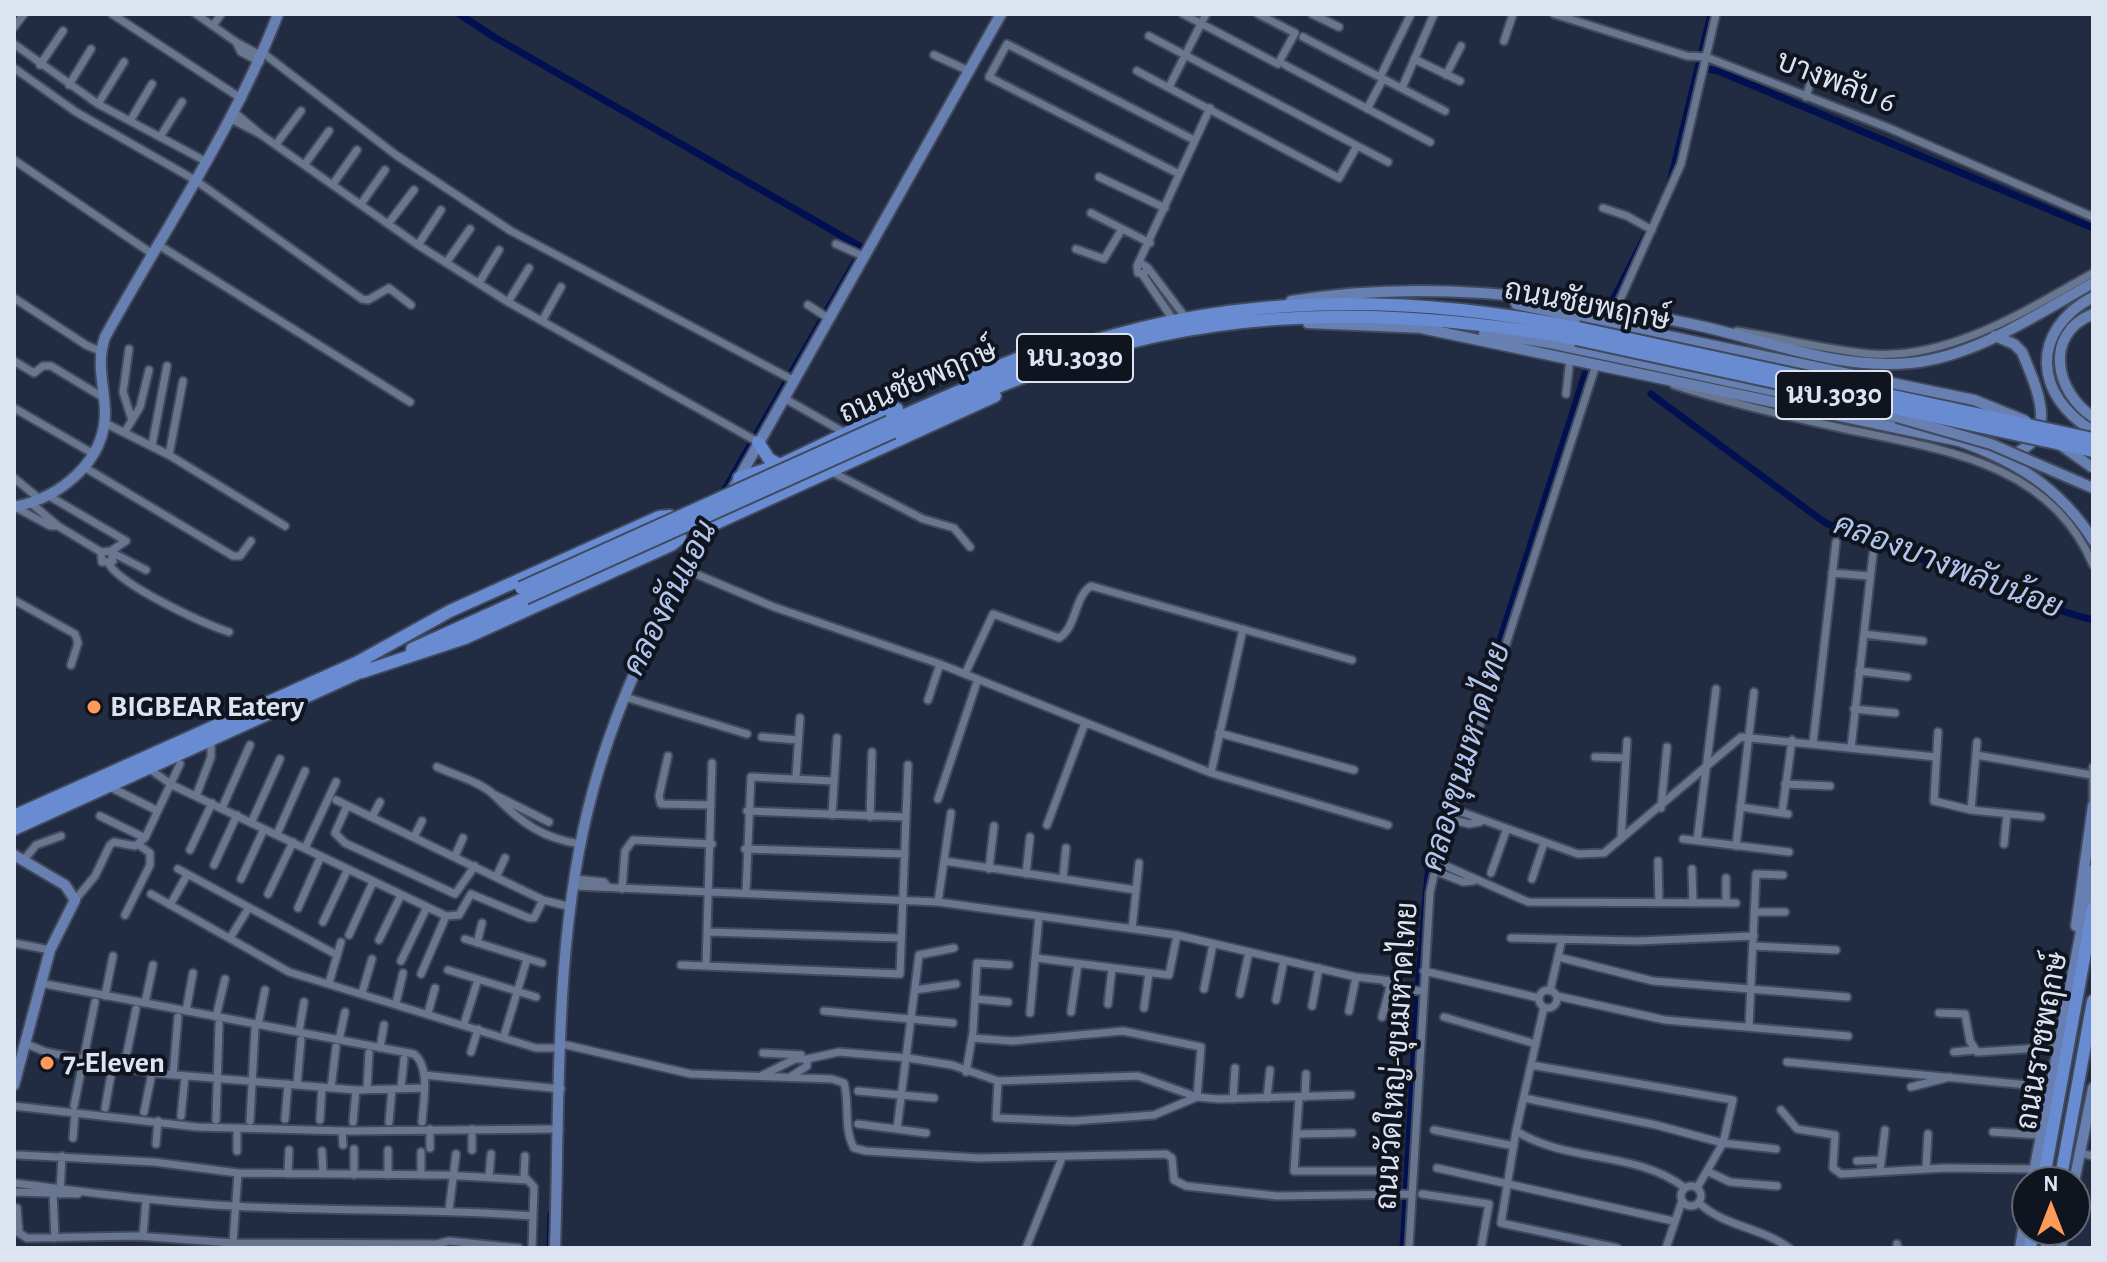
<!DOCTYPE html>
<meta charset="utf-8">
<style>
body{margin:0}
#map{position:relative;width:2107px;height:1262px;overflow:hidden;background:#212b41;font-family:"Alegreya Sans",sans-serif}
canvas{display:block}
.frame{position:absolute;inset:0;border:16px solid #dce4f2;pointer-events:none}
.north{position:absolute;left:2011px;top:1166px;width:80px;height:80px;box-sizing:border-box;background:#0f141e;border:2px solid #616773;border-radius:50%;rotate:0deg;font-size:22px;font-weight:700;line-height:32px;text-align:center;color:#dce4f2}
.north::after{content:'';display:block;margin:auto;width:28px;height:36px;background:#fe9b58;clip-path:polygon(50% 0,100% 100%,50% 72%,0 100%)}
</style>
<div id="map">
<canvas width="2107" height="1262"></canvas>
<div class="frame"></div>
<div class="north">N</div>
</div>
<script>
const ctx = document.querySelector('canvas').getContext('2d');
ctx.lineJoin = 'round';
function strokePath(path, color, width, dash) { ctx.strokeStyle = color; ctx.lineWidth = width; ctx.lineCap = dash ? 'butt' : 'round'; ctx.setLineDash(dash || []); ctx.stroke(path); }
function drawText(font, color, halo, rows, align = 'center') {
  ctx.font = font + ' "Alegreya Sans",Sarabun,sans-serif'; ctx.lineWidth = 8; ctx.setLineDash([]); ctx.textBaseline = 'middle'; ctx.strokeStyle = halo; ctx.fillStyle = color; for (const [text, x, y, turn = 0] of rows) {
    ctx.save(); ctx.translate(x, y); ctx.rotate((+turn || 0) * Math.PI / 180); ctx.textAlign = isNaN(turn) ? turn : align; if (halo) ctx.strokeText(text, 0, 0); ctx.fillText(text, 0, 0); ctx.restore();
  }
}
strokePath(new Path2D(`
 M459 14 494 37 863 248
 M1698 67 1718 71 2093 228
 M1669 187 1711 14
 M1611 304 1652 223
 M1651 394 1824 522C1862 541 1901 551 1940 566 1992 585 2040 606 2093 620
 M720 498 855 262
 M648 632 710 516
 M550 1248 551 1215
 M1403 1248 1417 1000 1429 863 1585 374`), '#001050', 7);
const street = new Path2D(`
 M112 14 242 99
 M196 14 236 42
 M1183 14 1278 64 1295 33 1258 14
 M1312 14 1339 27
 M1554 14 1687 56 1706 57 1889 128 2093 217
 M213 26 221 14
 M14 27 24 14
 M1149 36 1388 162
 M1303 37 1445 111
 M1504 41 1513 14
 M14 44 98 104 207 162
 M263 53 396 155 511 231 793 380
 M934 55 969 71
 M1414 59 1460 81
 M260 62 241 52 236 42 262 56
 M40 65 63 31
 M1285 65 1430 142
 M14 68 76 112 195 180 362 299 368 300 389 288 411 305
 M1137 71 1339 178 1357 146
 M1446 75 1461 46
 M1380 77 1410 16
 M69 85 91 49
 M1169 87 1206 14
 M1402 88 1434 14
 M1806 97 1812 77
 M98 104 124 62
 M1367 109 1383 79
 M231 119 260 134 234 112
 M130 121 152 84
 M260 134 418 245 508 302 758 442
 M160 137 182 102
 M277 143 301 111
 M14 160 151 253
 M305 164 329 131
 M1179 174 989 77 1007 44 1194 140
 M1099 177 1165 208
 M333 184 357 150
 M361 204 385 170
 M1603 208 1627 216 1652 230
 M1091 213 1150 243
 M388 224 414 190
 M157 244 410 402
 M836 244 863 256
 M418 245 441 210
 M1076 249 1104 259 1122 229
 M446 263 470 229
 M1141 263 1148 268 1144 274 1138 273 1137 266 1210 108
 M1148 268 1186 318
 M1142 274 1174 321
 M479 283 499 250
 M14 298 86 345 100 351
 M508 302 529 268
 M808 305 828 318
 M1615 311 1681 164 1716 14
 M542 321 561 287
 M1737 331C1782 338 1826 350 1871 354 1949 360 2027 310 2093 273
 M129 349 123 392 132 420
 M14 361 34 373 43 366H51L104 398
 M1674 385C1729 403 1785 416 1841 428 1938 449 2050 461 2093 565
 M1566 394 1570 359
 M784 398 845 433
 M14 408 92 453
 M105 423 169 455 285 526
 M126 430 140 407 149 370
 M152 445 167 366
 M169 455 183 381
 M84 467 233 556H240L251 541
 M830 471 923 519 954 528 970 547
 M14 478 41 500
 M49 496 126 541 111 551
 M15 507 50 526H58L32 504
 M58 526 101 552 111 551 113 561 102 562 101 552
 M113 553 146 570
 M109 564C122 586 202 623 229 632
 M684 569 774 607 940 664 1211 773 1388 825
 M1832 573 1869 576
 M14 600 75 634 78 643 71 665
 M1864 634 1923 641
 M1859 671 1907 677
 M965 674 993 614 1059 638C1077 627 1074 597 1091 586L1352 660
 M625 697 747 734
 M928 700 940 664
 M1854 709 1895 713
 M1938 732 1934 801 1971 810 2041 817
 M1219 733 1354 770
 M762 737 798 740
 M1813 743 1836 542
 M1851 748 1873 554
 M1976 755 2092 775
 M668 756 659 796 661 804 711 805
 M1595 757 1626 758
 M437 767C454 775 481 782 494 795 520 822 543 839 581 844
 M148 768 172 785 446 916 459 915 471 894 529 918H534L543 900 571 907
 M1211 773 1243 629
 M796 777 800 718
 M1785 784 1830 786
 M108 786 158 811
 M495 795 549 822
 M196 796 211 757V740
 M938 799 978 679
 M336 800 543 900
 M347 806 335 833 345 843 455 894 475 866
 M1740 807 1788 814
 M2093 807V767
 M222 808 250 745
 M1661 808 1667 747
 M1453 809 1578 854 1604 853 1741 737 1936 757
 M1971 810 1977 742
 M747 811 906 817
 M1782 813 1792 740
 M832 815 837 738
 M100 816 145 838
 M372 817 380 802
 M870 817 872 752
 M1450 819 1469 824 1480 822
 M251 823 280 759
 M1047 825 1085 723
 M277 834 305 771
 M414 837 422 821
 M1621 839 1627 741
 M1683 839 1789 852
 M1697 841 1716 689
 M2004 844 2007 814
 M1736 846 1754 692
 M305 848 336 782
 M745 849 905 854
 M190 850 212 803
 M455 856 463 838
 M23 861 36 845 61 836
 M944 861 1136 890
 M1658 861 1659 903
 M1437 862 1528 902 1736 903
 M214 865 237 815
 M178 869 337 955
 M989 869 994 826
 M1692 869 1693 903
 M1435 871 1463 882 1473 881
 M1491 873 1506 831
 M1026 874 1030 837
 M496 877 505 858
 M1063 878 1066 848
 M241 879 264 829
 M575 879 604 882 608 887
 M1532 879 1544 843
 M574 886 938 902 1177 935 1356 977 1392 981 1408 988
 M622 889 625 851 633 840 712 844
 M746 892 751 777 834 781
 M151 894 289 972 536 1048H561
 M268 894 293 842
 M75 900 95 876 110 845 114 842 135 846 145 838 180 764
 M938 902 951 813
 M1726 903V878
 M170 905 187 875
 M298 908 321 856
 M1754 912H1785
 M125 915 150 865V853L139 845
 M323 922 347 871
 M1132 929 1139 863
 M708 932 900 938
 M349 935 373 882
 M230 938 248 909
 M1511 938 1637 941 1754 936
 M465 939 542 963
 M379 940 401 895
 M14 943 50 950
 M477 943 482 923
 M1753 946 1836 950
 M1558 957 1653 981 1847 997
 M1036 958 1169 975 1177 935
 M401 961 427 907
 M681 965 900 974 908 765
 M706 966 712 763
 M448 970 536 997
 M1424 971 1539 998
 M421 974 446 916
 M40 983 414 1054C431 1067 423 1103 422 1122
 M329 983 341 942
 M1386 983 1404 990 1423 991
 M1204 989 1213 944
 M915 990 956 984
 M1539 999a9 9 0 1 1 18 0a9 9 0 1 1-18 0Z
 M1550 991 1562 939
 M362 993 372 959
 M1240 994 1249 952
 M105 996 113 956
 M1557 996 1665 1020 1848 1036
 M976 999 1008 1002
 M1276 1000 1284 960
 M145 1003 153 965
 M396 1003 403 973
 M1108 1004 1112 968
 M1312 1006 1319 968
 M1544 1007 1516 1131 1501 1223 1617 1248
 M1144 1008 1149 973
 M186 1011 193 973
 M824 1011 953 1023
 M1349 1011 1356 977
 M1071 1012 1078 964
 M428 1013 435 988
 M1030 1013 1039 916
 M1939 1013 1965 1014 1970 1041 1977 1052 2056 1047
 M216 1017 225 979
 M1382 1017 1391 983
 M1444 1017 1536 1044
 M464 1024 478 979
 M258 1025 265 990
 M1749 1027 1756 874 1783 875
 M299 1032 304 1002
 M504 1036 527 959
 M972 1038 1013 1041 1123 1031 1201 1047 1197 1097 1154 1115 1074 1121 996 1118 998 1081
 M339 1040 345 1012
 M24 1043 46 1052 152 1073 356 1090 424 1088
 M562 1044 691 1074 832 1079 844 1083C850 1104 843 1128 854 1148L866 1151 979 1158 1166 1154 1172 1158 1174 1180 1186 1186 1277 1196 1412 1194
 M380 1048 384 1025
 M471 1052 478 1029
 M1954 1052 1974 1050
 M763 1053 801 1055
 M807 1059 839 1052 908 1058 952 1065 998 1081 1138 1076 1197 1097 1218 1099 1351 1095
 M1787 1062 2049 1087
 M1531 1065 1733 1100 1723 1143 1697 1188
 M124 1067 136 1009
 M966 1072 973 1032 977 963 1009 965
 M173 1075 178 1017
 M424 1075 561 1089
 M763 1075 795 1059H807V1066L790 1077
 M297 1085 301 1040
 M1911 1087 1950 1077
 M331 1088 336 1047
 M401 1088 404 1059
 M367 1089 369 1053
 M858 1091 934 1098
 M1299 1097 1294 1171H1390
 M1305 1097 1306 1074
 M1267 1098 1270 1070
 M1524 1098 1656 1125 1723 1143 1776 1149
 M1233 1099 1235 1068
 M14 1106 197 1127 346 1131 559 1129
 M74 1106 95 1002
 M105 1108 113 1064
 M1781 1110 1797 1129 1835 1135 1833 1168 1841 1174 1945 1168 2034 1169
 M144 1112 152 1073
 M181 1116 185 1076
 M285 1119 288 1084
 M216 1120 219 1024
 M320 1120 322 1087
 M250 1121 255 1029
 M353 1122 356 1090
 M389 1122 392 1089
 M858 1124 926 1133
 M472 1129V1150
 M897 1129 919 955 954 948
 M1434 1130 1514 1146
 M342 1131 343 1145
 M1516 1131C1567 1163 1638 1151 1685 1188
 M1993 1132 2040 1135
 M1297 1134 1352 1133
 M73 1138 75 1113
 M156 1144 158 1121
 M430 1148V1129
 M388 1150V1175
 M237 1151V1128
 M322 1151 323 1174
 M421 1152V1175
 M2080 1153 2093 1156
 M18 1155 154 1162 238 1173
 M525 1156 524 1176 534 1187 532 1248
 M1857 1161 1879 1160
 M1437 1168 1673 1221
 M1926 1169 1928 1134
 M1880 1171 1885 1130
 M1709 1172 1730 1182 1777 1186
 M288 1174 289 1150
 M354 1175V1149
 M489 1177 491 1154
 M14 1183C87 1192 159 1202 233 1206 333 1212 434 1208 533 1216
 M1681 1196a10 10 0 1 1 20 0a10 10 0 1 1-20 0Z
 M14 1192 78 1194
 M53 1192 55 1238
 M60 1194 62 1156
 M1422 1194 1489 1204 1481 1248
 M1699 1203C1725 1227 1761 1227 1789 1248
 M17 1208 19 1233 27 1238 137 1236 233 1243 437 1244 449 1241 519 1248
 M449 1210 456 1154
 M143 1236 146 1200
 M233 1243 238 1173 446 1175 527 1180
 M1897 1244 1898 1248
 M1026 1248 1062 1158
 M1409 1248 1430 892 1440 849 1596 365
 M1666 1248 1682 1201`);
const secondary = new Path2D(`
 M2093 297C2029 331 2034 396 2093 431
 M1291 301C1422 279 1567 296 1696 325 1765 340 1838 370 1910 363 1975 357 2037 314 2093 283
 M1516 304 1863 377
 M2093 314C2043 334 2055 392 2093 417
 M1308 323 1424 328
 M1421 328 1959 441C2016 461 2060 488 2093 540
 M1484 333 1550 343 1897 417
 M1995 336 2014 344 2022 352C2037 389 2061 437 2011 455
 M729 496 1001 14
 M14 507C59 498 106 462 105 411 104 384 96 363 105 337 164 230 234 128 278 14
 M14 855 65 885 75 900 50 950 14 1085
 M2076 926 2093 806
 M2032 1182 2093 870
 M2074 1182 2093 1088
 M555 1248C560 1098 553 935 593 790 619 694 664 605 714 520
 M2020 1248 2027 1207
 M2061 1248 2064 1230`);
const primary = new Path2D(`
 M969 378 1022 357
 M889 422C963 389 1037 356 1115 335 1268 292 1424 297 1578 328
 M893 432C962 402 1030 371 1102 350 1256 304 1420 311 1576 339
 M758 442 769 459 780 465
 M739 478 780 465 897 409
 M712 525 995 396
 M412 649 525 598
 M358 662 450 611 659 517 670 516 680 528V538L671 545 465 638 362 672
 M14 816 365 659
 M14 829 369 668
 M2043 1182 2093 909
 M2060 1182 2093 1001
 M2030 1248 2033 1230
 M2047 1248 2051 1230`);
strokePath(street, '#41495c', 11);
strokePath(secondary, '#41495c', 14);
strokePath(primary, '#41495c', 16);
strokePath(street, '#697690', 7);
strokePath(secondary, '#6880b1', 10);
strokePath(primary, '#688bd2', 12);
const secondaryBridge = new Path2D(`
 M1863 377 1974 400 2026 421
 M1897 417 1991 444 2093 488
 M2062 446 2093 468`);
const primaryBridge = new Path2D(`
 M1578 328 2093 439
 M1576 339 2093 451
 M521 588 889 422
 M525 598 893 432`);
strokePath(secondaryBridge, '#41495c', 14, []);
strokePath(primaryBridge, '#41495c', 16, []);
strokePath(secondaryBridge, '#6880b1', 10);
strokePath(primaryBridge, '#688bd2', 12);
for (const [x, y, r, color] of [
 [94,707,8,"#fe9b58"],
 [47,1063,8,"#fe9b58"]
]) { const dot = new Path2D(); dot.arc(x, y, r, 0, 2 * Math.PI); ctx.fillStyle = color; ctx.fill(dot); strokePath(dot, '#0f141e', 3); }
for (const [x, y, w] of [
 [1075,358,116],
 [1834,395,116]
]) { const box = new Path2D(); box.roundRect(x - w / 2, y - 24, w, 48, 6); ctx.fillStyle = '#0f141e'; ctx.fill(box); strokePath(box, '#dce4f2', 2); }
drawText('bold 28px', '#dce4f2', null, [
 ["นบ.3030",1075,358],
 ["นบ.3030",1834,395]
]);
drawText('30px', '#dce4f2', '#0f141e', [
 ["บางพลับ 6",1836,82,21],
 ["ถนนชัยพฤกษ์",1587,305,11],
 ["ถนนชัยพฤกษ์",918,382,-23],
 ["ถนนราชพฤกษ์",2042,1041,-80],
 ["ถนนวัดใหญ่-ขุนมหาดไทย",1397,1056,-86]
]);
drawText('bold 30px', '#dce4f2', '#0f141e', [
 ["BIGBEAR Eatery",110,707],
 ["7-Eleven",63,1063]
], 'left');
drawText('italic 32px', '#b2c6ed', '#0f141e', [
 ["คลองบางพลับน้อย",1948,566,21],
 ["คลองคันแอน",670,598,-63],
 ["คลองขุนมหาดไทย",1466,757,-73]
]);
</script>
